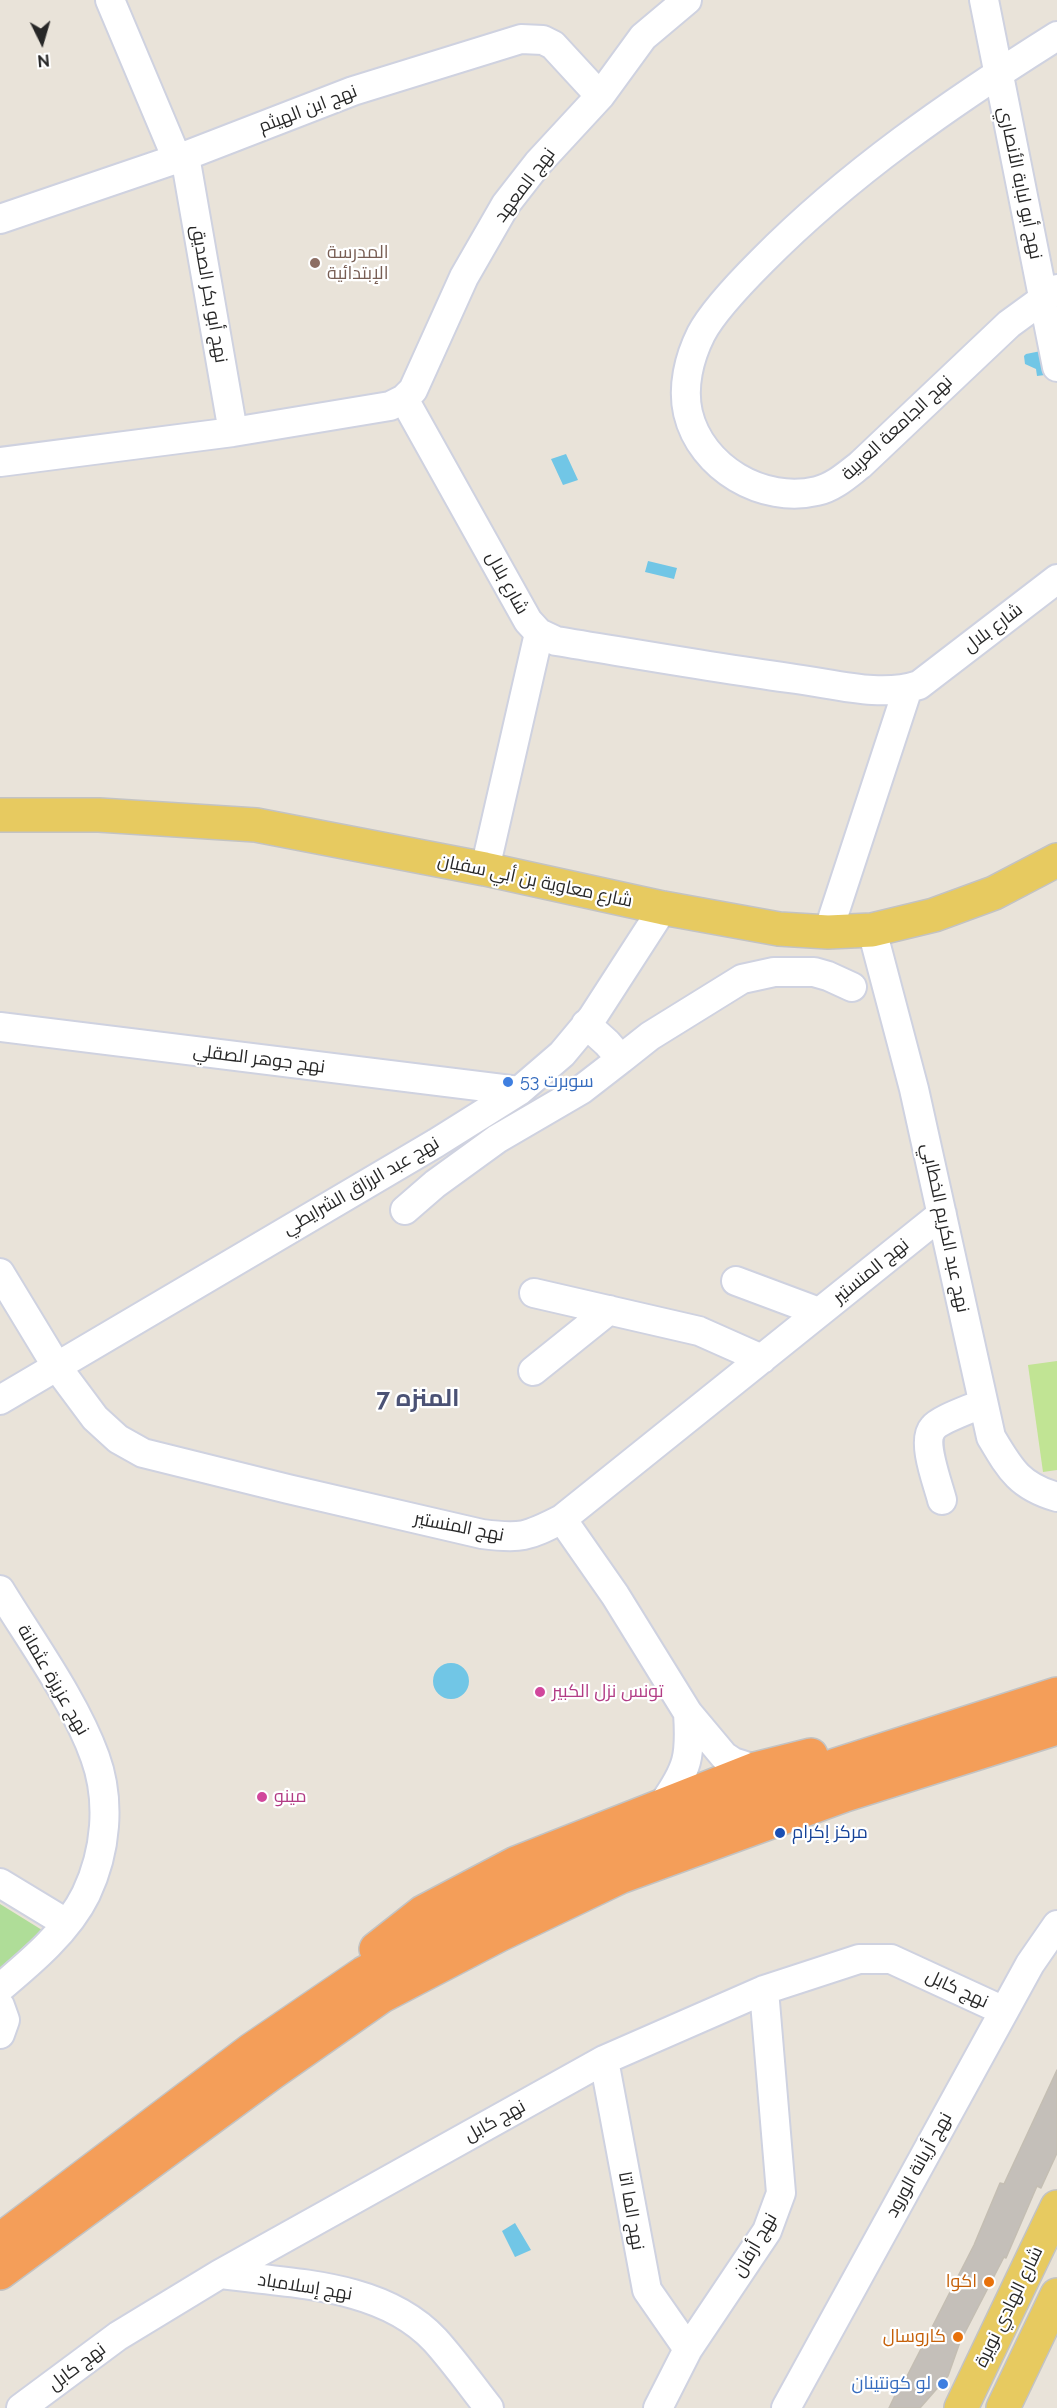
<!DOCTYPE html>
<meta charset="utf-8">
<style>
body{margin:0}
#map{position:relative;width:1057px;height:2408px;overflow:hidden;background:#e9e3d9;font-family:Raleway,sans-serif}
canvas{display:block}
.north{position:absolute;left:12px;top:12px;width:60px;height:60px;-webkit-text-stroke:4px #fff;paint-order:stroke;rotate:175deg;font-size:16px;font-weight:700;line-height:24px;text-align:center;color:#272727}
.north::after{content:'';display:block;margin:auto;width:21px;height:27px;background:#272727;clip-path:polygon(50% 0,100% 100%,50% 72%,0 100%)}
</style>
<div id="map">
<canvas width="1057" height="2408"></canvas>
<div class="north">N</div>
</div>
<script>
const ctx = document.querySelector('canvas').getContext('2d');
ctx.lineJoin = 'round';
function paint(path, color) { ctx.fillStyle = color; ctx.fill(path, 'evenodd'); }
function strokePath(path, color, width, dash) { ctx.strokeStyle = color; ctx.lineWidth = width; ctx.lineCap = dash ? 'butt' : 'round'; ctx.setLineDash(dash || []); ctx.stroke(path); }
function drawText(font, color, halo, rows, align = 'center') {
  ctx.font = font + ' Raleway,Cairo,sans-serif'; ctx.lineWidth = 4.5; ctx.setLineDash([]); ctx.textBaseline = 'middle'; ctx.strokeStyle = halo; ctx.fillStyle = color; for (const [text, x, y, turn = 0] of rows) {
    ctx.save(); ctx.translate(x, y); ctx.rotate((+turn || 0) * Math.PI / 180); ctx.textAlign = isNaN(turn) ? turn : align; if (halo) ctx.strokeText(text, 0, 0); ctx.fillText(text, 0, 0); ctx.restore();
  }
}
paint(new Path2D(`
 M0 1904 42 1930 0 1968Z`), '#afdd98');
paint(new Path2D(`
 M1057 1361V1470L1043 1472 1028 1365Z`), '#c1e494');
paint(new Path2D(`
 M1041 351 1045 375 1037 376 1036 369 1025 364 1024 356 1026 354Z
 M566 454 578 480 563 485 551 459Z
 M648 561 677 568 674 579 645 572Z
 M433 1681a18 18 0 1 1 36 0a18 18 0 1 1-36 0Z
 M515 2223 531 2250 515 2257 502 2231Z`), '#71c6e6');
const building = new Path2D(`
 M1057 2070V2153L1041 2188 1037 2186 1006 2258 1004 2257 960 2342 948 2376 920 2408H889L900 2385 902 2386 974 2245 1000 2183 1004 2184Z`);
paint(building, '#c4bfb9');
strokePath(building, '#c4beb3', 1.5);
const minor = new Path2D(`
 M110 0 177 159
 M984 0 1057 367
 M1057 36C952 102 849 173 762 261 743 280 713 311 701 334 689 358 682 387 688 413 701 468 763 504 817 491 834 487 847 475 860 465L1009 324 1057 289
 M185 156 233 432
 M0 219 185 156 353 91 521 39 543 40 553 45 600 96
 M404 399 413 390 464 277 506 204 538 163 600 96 643 37 687 0
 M0 462 233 432 390 406 404 399 528 621 539 633 556 641C636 654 716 668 796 679 835 684 881 698 919 685L1057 579
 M485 869 539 633
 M872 930 914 1089 991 1437C1010 1469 1019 1486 1057 1497
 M828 932 908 688
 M586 1024 607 1043 621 1059 650 1036 742 979 774 972H814L828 976 852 987
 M0 1027 519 1091
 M405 1210 435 1184 497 1139 581 1090 621 1059
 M0 1273 57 1367 95 1418 118 1439 143 1453 288 1489 482 1534C521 1539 527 1537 562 1519L942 1214
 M736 1281 819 1312
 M534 1293 699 1331 762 1359
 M533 1371 609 1310
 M0 1400 436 1143 519 1091 562 1054 592 1018 663 908
 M942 1500C938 1484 921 1441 933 1428 940 1419 971 1409 983 1403
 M562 1519 615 1595 688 1713 724 1756 733 1762 755 1769
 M0 1590C31 1641 75 1701 95 1757 111 1801 106 1852 86 1894 68 1931 31 1962 0 1988
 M663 1804C688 1769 691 1756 688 1713
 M0 1883 66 1923
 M0 2006 5 2020 0 2034
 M604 2060 647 2290 688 2349
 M220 2274C291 2284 382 2283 435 2340 454 2361 471 2385 489 2408
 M21 2408 118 2336 220 2274 604 2060 764 1990 859 1959H891L1004 2011
 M658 2408 688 2349 767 2231 781 2193 764 1990
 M786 2408 1030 1964 1057 1925`);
const major = new Path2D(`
 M0 815H99L256 825 485 869 663 908 779 929 828 932 872 930 934 915 994 893 1057 860
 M961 2408 1057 2207
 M1003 2408 1057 2295`);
const highway = new Path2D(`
 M376 1949 423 1912 516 1863 755 1769 811 1755
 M0 2240 251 2050 364 1973 481 1911 611 1847 836 1765 1057 1694
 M0 2273 272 2073 382 1996 499 1935 620 1877 845 1795 1057 1728`);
strokePath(minor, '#cfd2e0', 32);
strokePath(major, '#c3c3c3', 36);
strokePath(highway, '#c3c3c3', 36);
strokePath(minor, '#fff', 28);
strokePath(major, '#e7ca60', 33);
strokePath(highway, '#f49e59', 33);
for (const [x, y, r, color] of [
 [315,263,6,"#8d6e63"],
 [508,1082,6,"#3f7fe0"],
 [540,1692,6,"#d1479c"],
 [262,1797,6,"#d1479c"],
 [780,1833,6,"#1a4fb4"],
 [989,2282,6,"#e8710a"],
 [958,2337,6,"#e8710a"],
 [943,2384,6,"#3f7fe0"]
]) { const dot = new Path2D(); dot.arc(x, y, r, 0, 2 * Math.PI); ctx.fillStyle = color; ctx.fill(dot); strokePath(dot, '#fff', 2); }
drawText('18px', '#272727', '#fff', [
 ["نهج ابن الهيثم",308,109,-21],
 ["نهج أبو لبابة الأنصاري",1020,183,78],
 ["نهج المعهد",525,185,-53],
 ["نهج أبو بكر الصديق",209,294,80],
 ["نهج الجامعة العربية",897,428,-43],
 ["شارع بلال",507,583,61],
 ["شارع بلال",993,628,-37],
 ["شارع معاوية بن أبي سفيان",535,881,12],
 ["نهج جوهر الصقلي",259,1059,7],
 ["نهج عبد الرزاق الشرايطي",361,1186,-30],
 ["نهج عبد الكريم الخطابي",945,1228,78],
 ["نهج المنستير",871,1271,-39],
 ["نهج المنستير",459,1527,11],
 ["نهج عزيزة عثمانة",53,1680,60],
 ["نهج كابل",957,1989,25],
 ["نهج كابل",495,2121,-29],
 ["نهج أريانة الورود",919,2165,-61],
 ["نهج الما اتا",631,2211,80],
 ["نهج أرفان",755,2245,-60],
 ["نهج إسلامباد",305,2287,9],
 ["شارع الهادي نويرة",1009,2307,-64],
 ["نهج كابل",77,2367,-37]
]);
drawText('18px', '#785e54', '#fff', [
 ["المدرسة",327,253],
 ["الإبتدائية",327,274]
], 'left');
drawText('18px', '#366cbe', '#fff', [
 ["سوبرت 53",520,1082],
 ["لو كونتينان",931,2384,"right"]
], 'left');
drawText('18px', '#b23c85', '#fff', [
 ["تونس نزل الكبير",552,1692],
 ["مينو",274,1797]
], 'left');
drawText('18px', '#164399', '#fff', [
 ["مركز إكرام",792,1833]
], 'left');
drawText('18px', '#c56008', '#fff', [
 ["اكوا",977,2282],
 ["كاروسال",946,2337]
], 'right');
drawText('bold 24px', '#4b5275', '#fff', [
 ["المنزه 7",418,1399]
]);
</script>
